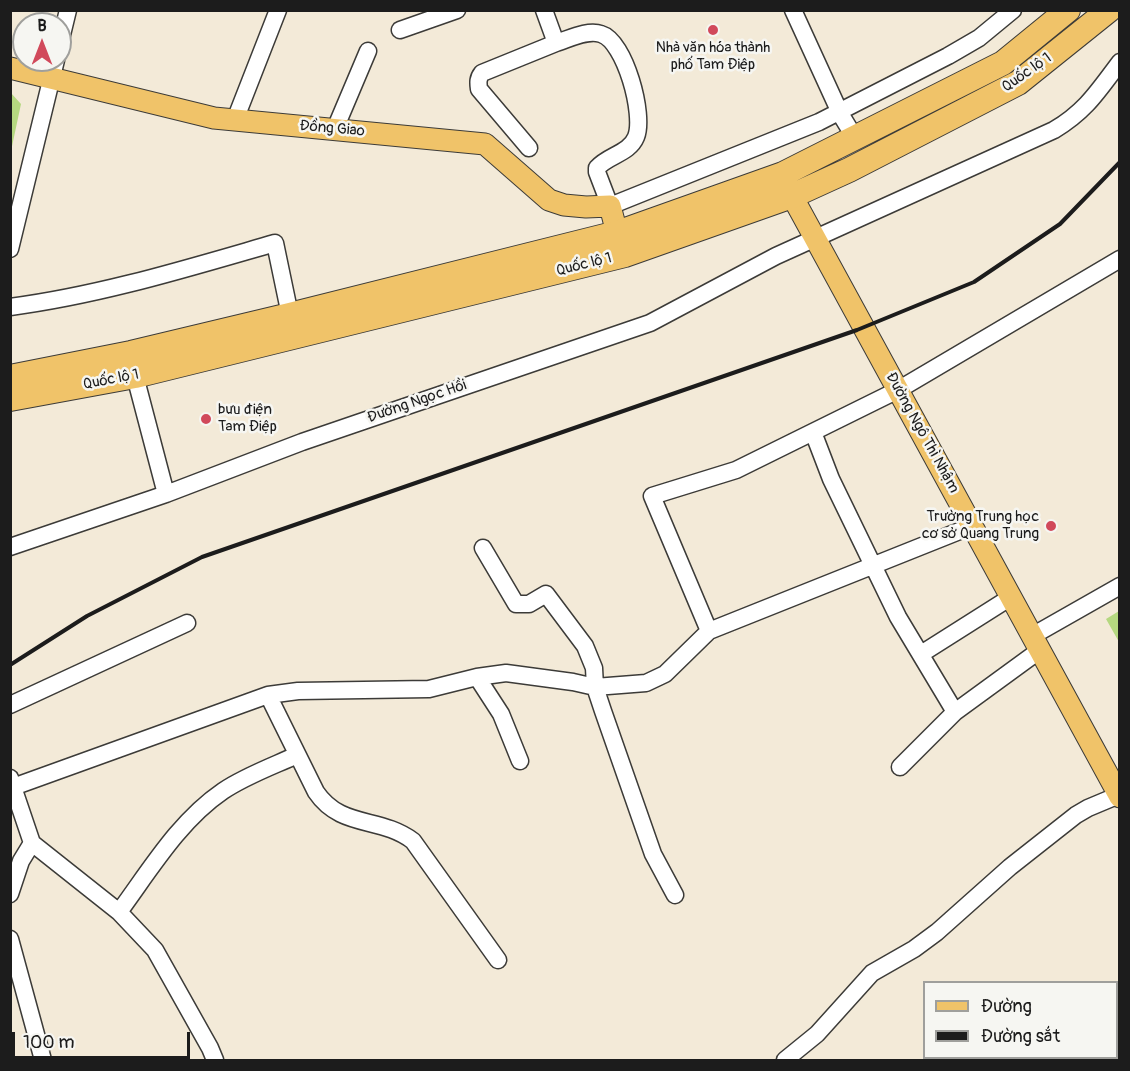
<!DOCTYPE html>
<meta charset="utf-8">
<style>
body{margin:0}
#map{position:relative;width:1130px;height:1071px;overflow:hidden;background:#f3ead8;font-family:Pangolin,sans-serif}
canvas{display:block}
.frame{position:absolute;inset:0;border:12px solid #1c1c1c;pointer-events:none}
.legend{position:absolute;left:923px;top:981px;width:195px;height:78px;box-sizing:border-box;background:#f6f6f2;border:2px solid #9f9f9c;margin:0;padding:8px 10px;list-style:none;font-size:18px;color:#1c1c1c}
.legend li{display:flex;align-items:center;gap:12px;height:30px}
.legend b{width:30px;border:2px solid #9f9f9c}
.north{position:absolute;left:12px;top:12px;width:60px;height:60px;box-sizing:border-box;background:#f6f6f2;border:2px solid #9f9f9c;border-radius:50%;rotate:0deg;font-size:16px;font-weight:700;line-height:24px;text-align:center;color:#1c1c1c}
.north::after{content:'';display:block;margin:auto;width:21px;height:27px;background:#d1495b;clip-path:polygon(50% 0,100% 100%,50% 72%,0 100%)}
.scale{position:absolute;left:12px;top:1032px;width:178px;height:27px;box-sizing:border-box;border:3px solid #1c1c1c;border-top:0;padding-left:8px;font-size:18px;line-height:21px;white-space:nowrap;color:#1c1c1c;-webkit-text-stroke:4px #f6f6f2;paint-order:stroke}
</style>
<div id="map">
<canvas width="1130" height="1071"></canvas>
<div class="frame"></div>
<ul class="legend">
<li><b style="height:8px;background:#f0c369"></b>Đường</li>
<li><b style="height:8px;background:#1c1c1c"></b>Đường sắt</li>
</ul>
<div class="north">B</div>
<div class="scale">100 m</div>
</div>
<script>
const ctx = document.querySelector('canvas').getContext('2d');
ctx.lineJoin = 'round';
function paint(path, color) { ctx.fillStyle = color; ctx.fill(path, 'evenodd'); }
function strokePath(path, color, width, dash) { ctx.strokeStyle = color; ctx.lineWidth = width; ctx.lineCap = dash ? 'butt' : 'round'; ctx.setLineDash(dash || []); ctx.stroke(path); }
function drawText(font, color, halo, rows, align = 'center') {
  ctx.font = font + ' Pangolin,sans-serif'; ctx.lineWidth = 5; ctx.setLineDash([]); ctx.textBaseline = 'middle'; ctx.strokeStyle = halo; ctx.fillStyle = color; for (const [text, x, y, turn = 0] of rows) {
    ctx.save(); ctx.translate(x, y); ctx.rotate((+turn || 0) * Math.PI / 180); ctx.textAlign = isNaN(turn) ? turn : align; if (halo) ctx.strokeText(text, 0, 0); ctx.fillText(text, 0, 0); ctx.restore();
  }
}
paint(new Path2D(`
 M11 93 21 104 11 151Z
 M1119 611V642L1106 619Z`), '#b5d880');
const minor = new Path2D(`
 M793 10 841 115 855 138
 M400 30 457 10
 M60 43 68 10
 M556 43C569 39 588 29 601 34 625 41 645 115 636 137 629 154 608 155 597 168V172L610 206 819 122 948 56 979 38 1013 10
 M235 120 278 10
 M335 129 368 51
 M529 148 479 89C478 82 478 78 482 73L556 43 544 10
 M10 249 56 60
 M10 307C101 295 188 268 275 243L290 315
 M135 376 166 494
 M813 432 831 479 898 617 955 712
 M10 547 166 494 302 442 650 323 776 256 1054 130C1086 111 1098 91 1120 62
 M483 548 516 604H529L546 594 585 646 594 668 595 687 603 711 653 854 675 895
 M709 631 652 496 736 470 898 390 1120 259
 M1032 636 1120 586
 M921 654 1011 597
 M477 677 501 714 520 761
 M268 695 316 792C341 829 380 816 413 841L498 960
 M10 705 187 623
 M900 767 955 712 1040 650
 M10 778 32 843 119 912 155 950 210 1048 215 1060
 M13 787 268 695 298 691 429 689 477 677 506 673 573 682 595 687 646 683 665 674 709 631 972 526
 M10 894 21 861 32 843
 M119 912C150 870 179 821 223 791 245 776 273 766 297 755
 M10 939 43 1060
 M785 1060 817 1034 872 973 914 949 937 932 1010 867 1076 815 1088 808 1119 795`);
const major = new Path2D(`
 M10 68 214 118 485 144 549 200 564 205 586 207 610 206 617 233
 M792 196 1120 797`);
const highway = new Path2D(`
 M10 377 131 353 290 315 617 233 783 174 1003 63 1068 10
 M10 399 135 376 625 255 792 196 849 170 1018 83 1109 10`);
strokePath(minor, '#3c3b38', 19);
strokePath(major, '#3c3b38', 23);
strokePath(highway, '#3c3b38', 26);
strokePath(minor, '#fff', 16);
strokePath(major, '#f0c369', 21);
strokePath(highway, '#f0c369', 24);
strokePath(new Path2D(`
 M10 665 87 616 202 557 857 330 974 282 1060 224 1120 162`), '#1c1c1c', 4);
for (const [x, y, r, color] of [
 [713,30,6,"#d1495b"],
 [206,419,6,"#d1495b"],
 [1051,526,6,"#d1495b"]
]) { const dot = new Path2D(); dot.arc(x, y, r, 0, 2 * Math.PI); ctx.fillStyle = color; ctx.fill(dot); strokePath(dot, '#f6f6f2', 2); }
drawText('15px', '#1c1c1c', '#f6f6f2', [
 ["Nhà văn hóa thành",713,48],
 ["phố Tam Điệp",713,65],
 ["bưu điện",218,410,"left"],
 ["Tam Điệp",218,427,"left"],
 ["Trường Trung học",1039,517,"right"],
 ["cơ sở Quang Trung",1039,534,"right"]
]);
drawText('15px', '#1c1c1c', '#f6f6f2', [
 ["Quốc lộ 1",1027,73,-35],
 ["Đồng Giao",332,129,5],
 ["Quốc lộ 1",584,265,-14],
 ["Quốc lộ 1",111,380,-11],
 ["Đường Ngọc Hồi",417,402,-19],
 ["Đường Ngô Thì Nhậm",922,433,61]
]);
</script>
